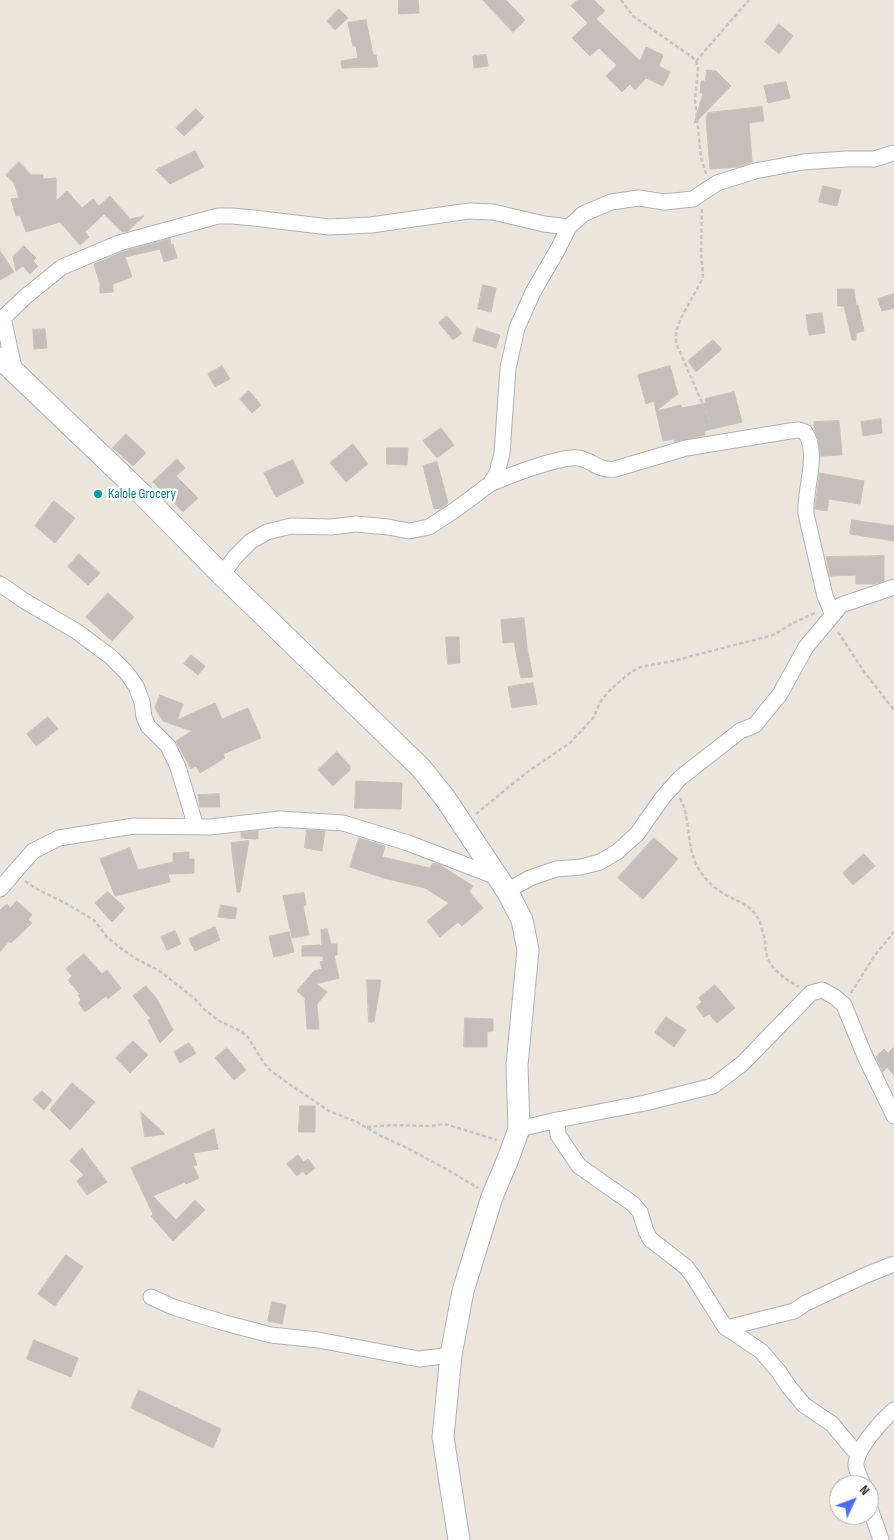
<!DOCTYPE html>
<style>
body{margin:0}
#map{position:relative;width:894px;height:1540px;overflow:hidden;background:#ece5de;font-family:"Sofia Sans Condensed",sans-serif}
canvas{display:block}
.north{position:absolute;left:829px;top:1475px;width:50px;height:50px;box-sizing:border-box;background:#fff;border:1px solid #aaa;border-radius:50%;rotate:47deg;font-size:14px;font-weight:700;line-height:20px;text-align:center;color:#2b2b2b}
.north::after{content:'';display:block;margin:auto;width:18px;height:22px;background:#4a6eed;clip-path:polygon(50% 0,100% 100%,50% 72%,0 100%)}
</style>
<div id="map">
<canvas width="894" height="1540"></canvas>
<div class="north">N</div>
</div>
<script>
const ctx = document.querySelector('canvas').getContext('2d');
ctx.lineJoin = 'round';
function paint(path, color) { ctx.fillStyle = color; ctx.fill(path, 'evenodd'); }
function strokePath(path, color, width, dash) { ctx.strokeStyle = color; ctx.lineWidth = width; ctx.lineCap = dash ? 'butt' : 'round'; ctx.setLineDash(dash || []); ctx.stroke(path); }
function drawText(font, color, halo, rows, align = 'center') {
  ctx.font = font + ' "Sofia Sans Condensed",sans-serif'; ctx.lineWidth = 5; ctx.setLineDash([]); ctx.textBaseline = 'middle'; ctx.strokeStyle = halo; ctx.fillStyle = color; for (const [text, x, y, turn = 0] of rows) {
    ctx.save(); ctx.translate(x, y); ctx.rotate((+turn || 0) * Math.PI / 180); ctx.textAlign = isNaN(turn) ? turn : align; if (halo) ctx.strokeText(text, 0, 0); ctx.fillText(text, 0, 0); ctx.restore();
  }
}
const building = new Path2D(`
 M399 0H418L419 13 399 14Z
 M483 0H506L525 20 513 32Z
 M578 0H594L605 11 596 19 640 61 646 47 663 55 659 66 670 72 663 86 646 78 635 90 630 84 622 92 606 76 617 65 599 48 590 56 572 38 588 23 571 6Z
 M339 9 348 18 335 30 327 21Z
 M366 20 373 55H376L378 67 342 68 341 61 358 58 356 46H353L348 23Z
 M779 24 793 36 779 54 765 42Z
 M486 55 488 66 474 68 473 56Z
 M707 70 716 71 731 86 694 124 703 93H700L701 81H705Z
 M786 82 790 98 768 103 764 86Z
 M762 107 764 121 749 123 752 162 738 167 710 169 706 118 708 113Z
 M196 109 204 117 184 136 176 128Z
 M195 151 204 167 170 184 156 170Z
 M19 162 31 175H43V179L56 178V201L67 191 82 208 93 199 99 206 110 196 130 219 144 216 128 231 122 232 104 214 85 232 89 237 80 245 60 222 26 232 20 215 16 216 11 199 19 198 14 183 6 175Z
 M823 186 841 190 837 206 819 202Z
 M170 239 171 245 173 244 177 258 164 262 160 249 125 257 132 277 113 284V292L100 293V284L94 264 122 252Z
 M24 246 36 258 33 261 38 266 30 274 23 266 16 271 13 257Z
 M0 251 14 272 0 280Z
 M483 285 496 288 491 312 478 309Z
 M838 289H854L856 305H858L864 331 856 333V340H852L844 306H838Z
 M894 294V308L882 311 878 299Z
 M822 313 825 333 809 335 806 315Z
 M447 316 462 333 453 340 439 323Z
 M477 328 500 335 496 348 473 341Z
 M45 329 47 348 34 349 33 330Z
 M713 340 722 349 696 372 688 361Z
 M222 366 230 379 215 387 208 374Z
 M670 366 678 394 656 411 654 401 646 404 638 375Z
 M249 391 261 405 252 413 240 399Z
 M734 392 742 422 704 431 705 435 675 442 674 439 663 441 656 411 681 405 682 408 706 403 705 399Z
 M881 419 882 433 863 436 861 422Z
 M839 421 842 455 821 456 818 439 814 429V422Z
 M441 428 454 445 437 458 423 441Z
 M126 434 146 453 133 466 113 448Z
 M353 444 368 464 346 482 330 463Z
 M387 448H408L407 465 387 464Z
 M177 459 185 468 176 476 198 498 183 512 153 482Z
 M293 460 304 483 276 497 264 473Z
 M437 462 448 503 442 508 434 509 423 466Z
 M820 473 864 481 860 504 829 499 827 511 815 509Z
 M54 501 75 518 55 543 35 526Z
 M852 520 894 526V541L850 534Z
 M79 554 100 573 88 585 68 567Z
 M884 556V581L874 584H856V575L830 576 826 557Z
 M108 593 134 617 112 641 86 617Z
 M524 618 527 648 533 677 521 678 514 642 503 643 501 620Z
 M446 637H459L460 663 448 664Z
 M191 655 205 666 198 675 184 664Z
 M533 683 537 704 512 708 508 687Z
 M160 695 183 704 177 720 215 703 222 719 248 708 261 738 223 754 225 758 200 773 196 766 191 769 176 741 192 731 163 721 155 708Z
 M48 717 58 729 36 746 27 734Z
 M337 752 350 766V770L333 786 318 770Z
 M356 781 402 783 401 809 355 808Z
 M219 794 220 807H200L198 795Z
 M307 830 325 831 322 851 305 848Z
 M258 831V839L241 838V833Z
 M359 838 385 846 382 857 430 868 433 863 440 865 473 886 469 892 483 908 462 926 458 922 440 937 427 921 449 903 425 888 384 878 350 867Z
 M654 838 678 859 643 899 618 878Z
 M249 841 240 892H237L231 843Z
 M130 848 138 870 173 862V853L189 852V859H194V873L168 874 170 882 115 896 100 859Z
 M864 854 875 866 853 885 843 873Z
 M108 892 125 908 112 922 95 903Z
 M304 893 306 905 303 906 309 935 292 938 283 896Z
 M17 901 32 915 28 920 32 923 11 943 9 941 0 952V910L7 904 10 908Z
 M221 905 237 908 235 919 218 917Z
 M215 927 220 940 195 951 189 939Z
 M327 929 331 944H337V955H334L339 978 316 984 327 992 317 1004 319 1029H307L305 998 297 991 314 971 322 969 320 962 323 961V956H302V946L322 945 321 930Z
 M175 931 181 944 167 950 161 937Z
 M289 932 294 952 274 957 269 937Z
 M84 954 102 974 107 970 121 988 108 999 106 996 85 1012 78 1003 81 1000 78 995 80 994 68 980 72 976 66 969Z
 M367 980H381L374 1022H369Z
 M715 985 735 1008 717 1023 709 1014 704 1017 696 1007 702 1002 699 998Z
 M146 986 157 999 173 1030 160 1043 148 1020 151 1019 133 996Z
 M666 1017 686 1030 674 1047 655 1033Z
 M465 1018 493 1019V1031L487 1032V1047H464Z
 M133 1041 148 1055 130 1073 116 1058Z
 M189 1043 196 1053 180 1063 174 1052Z
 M894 1047V1075L887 1067 883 1072 876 1057 884 1049 888 1053Z
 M227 1048 246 1070 234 1080 215 1058Z
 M72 1083 95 1102 70 1130 50 1110Z
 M42 1091 52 1100 44 1110 33 1100Z
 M300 1106H315V1132H299Z
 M141 1112 165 1134 145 1137Z
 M214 1129 218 1149 193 1153 197 1165 193 1166 199 1178 186 1184 185 1182 153 1196 176 1220 195 1200 205 1210 173 1241 151 1216 153 1214 131 1168Z
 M82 1148 107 1182 87 1195 77 1181 84 1175 70 1161Z
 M298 1155 304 1162 308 1159 315 1168 306 1175 303 1171 297 1176 287 1164Z
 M66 1255 83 1267 55 1306 38 1294Z
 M272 1302 286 1305 282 1324 268 1321Z
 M34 1340 78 1358 71 1377 27 1359Z
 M139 1390 221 1429 213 1448 131 1408Z`);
paint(building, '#c4bfba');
strokePath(building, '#c7c1b8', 1);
const street = new Path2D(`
 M15 372 3 318 25 297 62 267 119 243 218 216H232L254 218 329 227 371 225 469 211 493 212 544 224 569 227
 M490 484C508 476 562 455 579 458 594 461 597 471 615 469L686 448 790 431 799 430 805 432C820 454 804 489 806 514L825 596 833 615
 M222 575 235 557 251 541 267 532 291 526 331 527 356 524 388 527 409 531 429 527 455 510 490 484 497 473 502 453 508 368 517 328 533 292 558 249 569 227 583 214 611 202 639 198 664 202 693 199 717 183 755 171 803 162 846 159H874L894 153
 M0 584 23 600 76 631 111 657 126 672 136 686 142 702 144 717 148 726 168 746 178 767 196 827
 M0 889 33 851 59 838 134 826 210 827 280 819 343 823 408 843 497 877
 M507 891 530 878 556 869 581 867 600 862 617 852 637 834 663 797 680 778 740 731 755 725 780 694 806 647 841 605 894 587
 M557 1120 558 1135 579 1166 633 1204 640 1212 646 1231 650 1239 686 1267 693 1276 725 1327 761 1351 779 1372 789 1387 804 1405 832 1424 858 1455
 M519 1129 557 1120 645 1103 713 1086 743 1063 811 993 822 990 835 997 844 1005 864 1054 894 1116
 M151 1297 173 1307 225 1323 271 1335 318 1340 419 1359 451 1355
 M726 1328 794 1311 806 1303 866 1275 894 1264
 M863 1485C861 1479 857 1472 856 1466 855 1450 882 1420 894 1410
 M869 1505 881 1540`);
const secondary = new Path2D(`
 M0 358 142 494 222 575 421 768 445 798 507 891 522 920 528 950 517 1065 519 1129 508 1159 492 1197 463 1291 451 1355 443 1437 459 1540`);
strokePath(street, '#aeb1ba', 17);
strokePath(secondary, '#aeb1ba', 23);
strokePath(new Path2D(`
 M621 0 633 16 692 57 696 61 698 69 695 100 701 157 706 174
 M696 61 749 0
 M702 209 701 250 703 278 681 318 676 331V343L707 414 712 429
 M838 632 865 673 894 710
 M680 798C691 819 686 843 696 864 703 878 714 889 728 896 741 903 750 905 758 918 761 923 762 931 764 936 766 944 765 952 768 959 774 972 787 980 799 987
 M476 814 526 773 570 743 593 718 602 699 612 688 630 673 640 667 673 661 773 635 793 623 815 613
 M25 881 35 888 65 903 94 920 107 937 119 947 135 958 161 972 194 998 205 1010 221 1022 239 1030 247 1036 264 1063 271 1071 289 1084 329 1111 357 1122 381 1136 407 1148 448 1170 478 1188
 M851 993 875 955 894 932
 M367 1127 391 1125 429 1126 445 1124 497 1140`), '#c4c4c4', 2.5, [4, 2.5]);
strokePath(street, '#fff', 15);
strokePath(secondary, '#fff', 21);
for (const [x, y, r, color] of [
 [98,494,5,"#0f9aa8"]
]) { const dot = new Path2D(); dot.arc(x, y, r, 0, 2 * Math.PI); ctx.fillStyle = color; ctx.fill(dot); strokePath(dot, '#fff', 2); }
drawText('14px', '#0d838f', '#fff', [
 ["Kalole Grocery",108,494]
], 'left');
</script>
